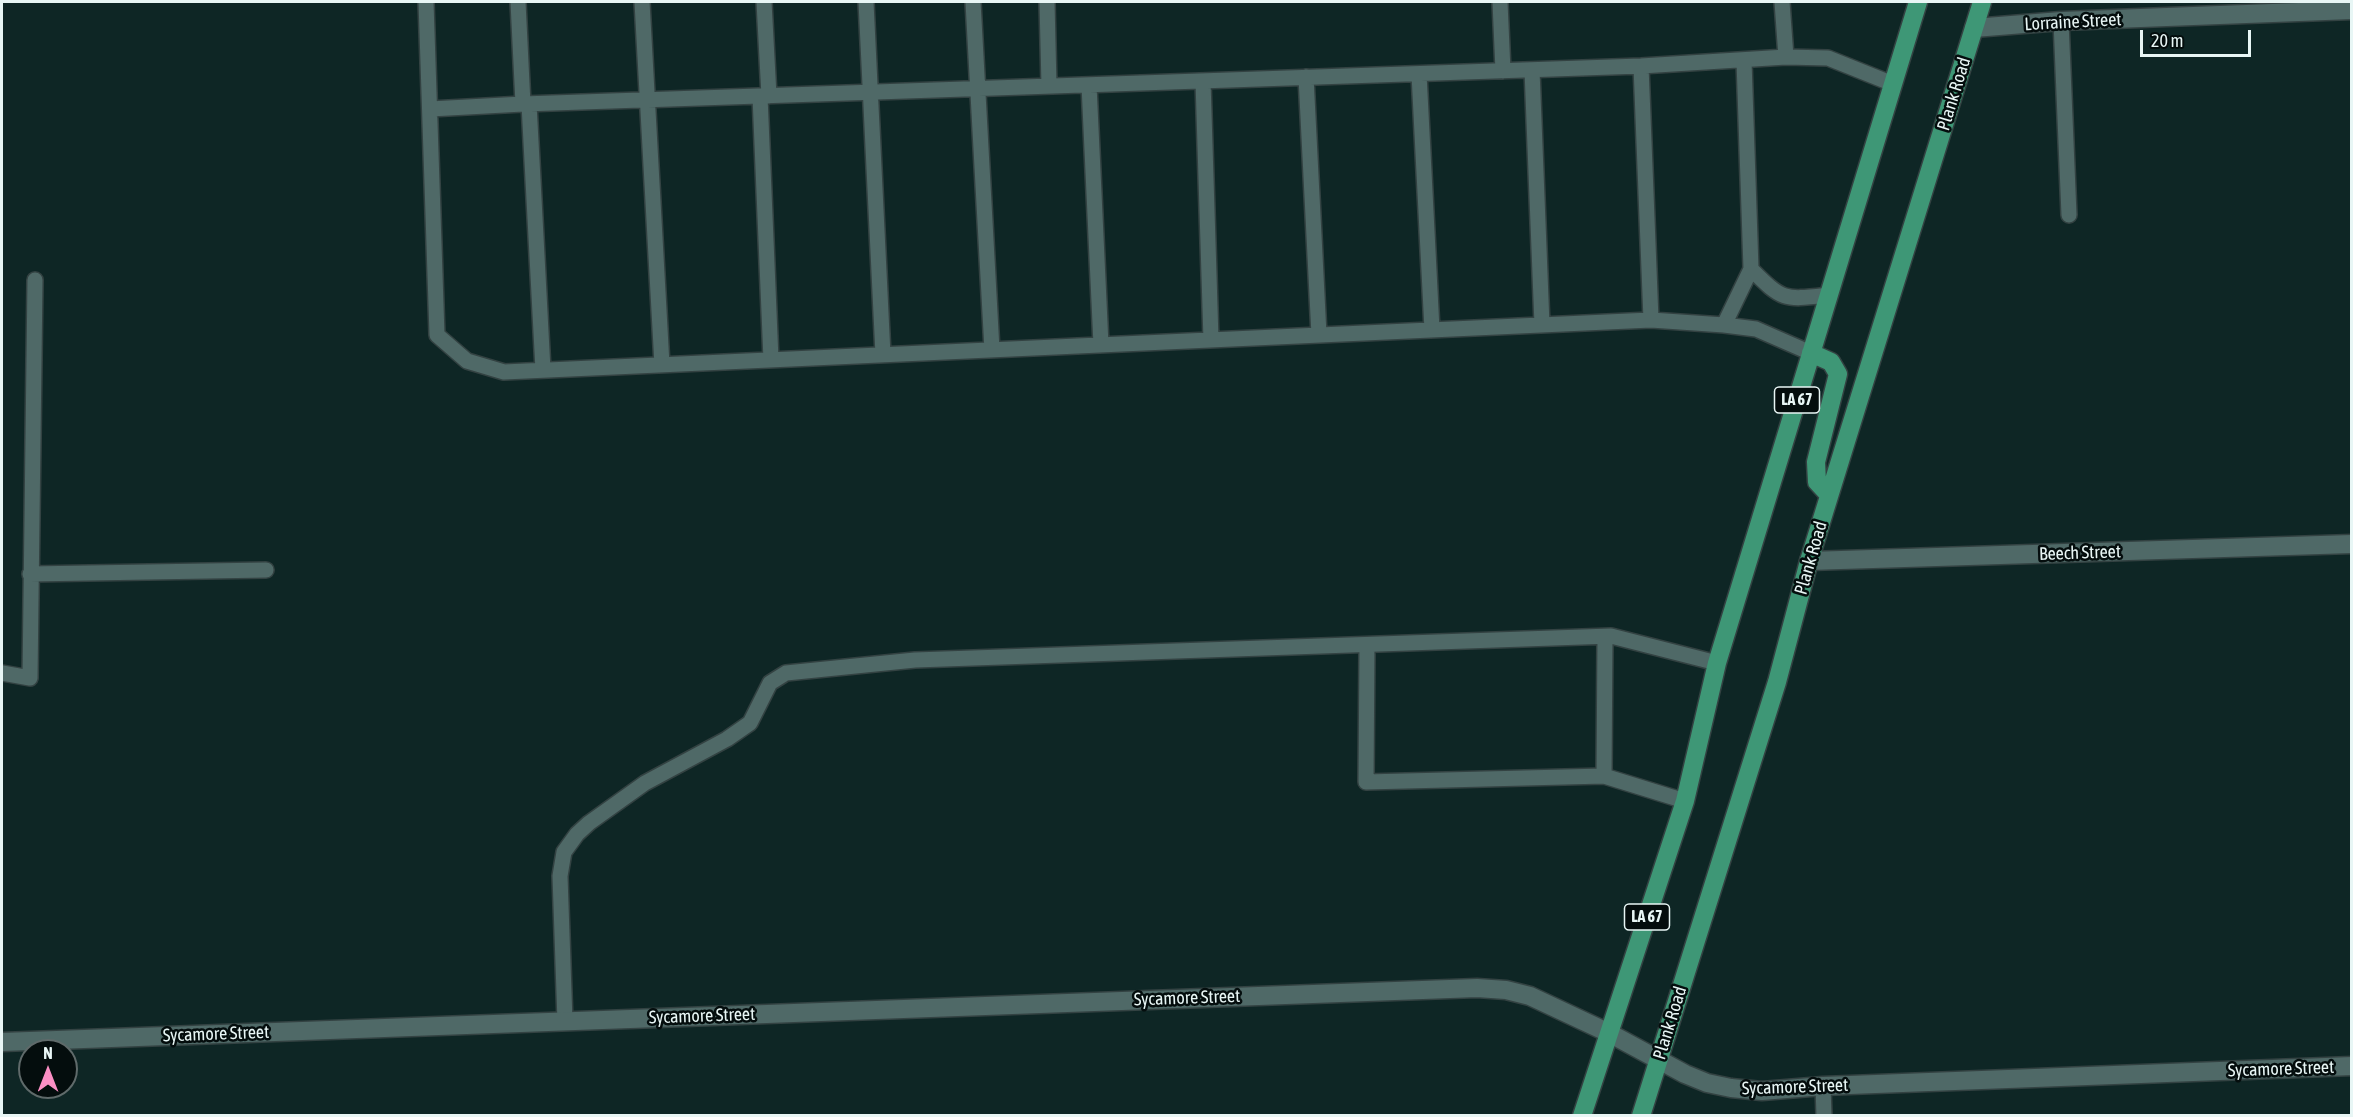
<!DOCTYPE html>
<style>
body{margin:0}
#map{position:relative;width:2353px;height:1117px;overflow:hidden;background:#0e2625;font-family:"Asap Condensed",sans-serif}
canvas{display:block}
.frame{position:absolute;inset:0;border:3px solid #e8f6f5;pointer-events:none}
.north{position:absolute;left:18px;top:1039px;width:60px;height:60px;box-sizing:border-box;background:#040d0d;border:2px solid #5f6a6a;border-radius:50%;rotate:0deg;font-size:16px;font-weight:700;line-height:24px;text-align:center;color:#e8f6f5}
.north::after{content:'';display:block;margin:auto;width:21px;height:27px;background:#fb8fc4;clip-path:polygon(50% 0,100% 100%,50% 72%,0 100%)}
.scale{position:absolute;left:2140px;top:30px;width:111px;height:27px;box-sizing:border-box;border:3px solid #e8f6f5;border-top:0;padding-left:8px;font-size:18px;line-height:21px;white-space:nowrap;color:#e8f6f5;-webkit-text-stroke:4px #040d0d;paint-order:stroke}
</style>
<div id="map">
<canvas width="2353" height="1117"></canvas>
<div class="frame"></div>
<div class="north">N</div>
<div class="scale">20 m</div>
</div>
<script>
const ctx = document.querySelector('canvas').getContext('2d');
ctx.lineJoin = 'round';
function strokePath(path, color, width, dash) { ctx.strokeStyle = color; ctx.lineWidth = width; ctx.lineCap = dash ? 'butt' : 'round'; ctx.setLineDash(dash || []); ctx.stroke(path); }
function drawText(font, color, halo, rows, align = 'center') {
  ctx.font = font + ' "Asap Condensed",sans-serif'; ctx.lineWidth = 5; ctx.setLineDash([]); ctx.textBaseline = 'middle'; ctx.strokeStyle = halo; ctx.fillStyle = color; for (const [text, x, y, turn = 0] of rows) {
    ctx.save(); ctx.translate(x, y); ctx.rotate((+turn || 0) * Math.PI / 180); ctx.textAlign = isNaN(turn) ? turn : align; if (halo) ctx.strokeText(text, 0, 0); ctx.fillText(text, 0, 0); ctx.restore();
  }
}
const service = new Path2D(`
 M426 2 437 335 467 361 504 372 1651 320 1724 325 1751 269 1744 61
 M518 2 523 104
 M642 2 662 365
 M764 2 769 96
 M866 2 883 355
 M973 2 992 350
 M1047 2 1049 86
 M1500 2 1503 71
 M1782 2 1786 57
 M2061 21 2069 215
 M1641 66 1651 320
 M1532 70 1542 325
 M1419 74 1432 330
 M1306 77 1319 335
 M1203 81 1211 340
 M1089 85 1101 345
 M760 96 771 360
 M529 104 543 370
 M430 109 523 104 1641 66 1786 57 1828 58 1893 84
 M1751 269C1783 301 1784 300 1828 295
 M1724 325 1756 329 1811 353
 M30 574 266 570
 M1367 646 1366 782 1604 776 1685 801
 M2 673 30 678 35 280
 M1604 776 1605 637
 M565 1022 560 876 564 852 577 834 589 823 645 783 727 739 750 723 770 683 786 673 915 660 1611 636 1717 663
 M1823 1086 1824 1116`);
const minor = new Path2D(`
 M1974 28 2061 21 2352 10
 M1809 561 2352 544
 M2 1042 1477 988 1506 990 1530 996 1609 1033 1685 1074 1707 1083 1731 1088 1762 1091 1823 1086 2352 1066`);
const primary = new Path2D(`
 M1811 353 1831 362 1838 374 1816 462 1817 482 1829 495
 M1582 1116 1685 801 1717 663 1918 2
 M1641 1116 1777 682 1809 561 1982 2`);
strokePath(service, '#334242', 18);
strokePath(minor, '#334242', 21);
strokePath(primary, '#334242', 21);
strokePath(service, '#4f6967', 15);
strokePath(minor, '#4f6967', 18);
strokePath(primary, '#3e9776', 18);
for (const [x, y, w] of [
 [1797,400,45],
 [1647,917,45]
]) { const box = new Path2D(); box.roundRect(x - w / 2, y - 13, w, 26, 4.5); ctx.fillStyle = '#040d0d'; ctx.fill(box); strokePath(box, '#e8f6f5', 1.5); }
drawText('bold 16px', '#e8f6f5', null, [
 ["LA 67",1797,400],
 ["LA 67",1647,917]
]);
drawText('18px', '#e8f6f5', '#040d0d', [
 ["Lorraine Street",2073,22,-3],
 ["Plank Road",1954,94,-73],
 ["Beech Street",2080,553,-2],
 ["Plank Road",1811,558,-74],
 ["Sycamore Street",1187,998,-2],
 ["Sycamore Street",702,1016,-2],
 ["Plank Road",1670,1023,-73],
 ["Sycamore Street",216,1034,-2],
 ["Sycamore Street",2281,1069,-2],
 ["Sycamore Street",1795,1087,-2]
]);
</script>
